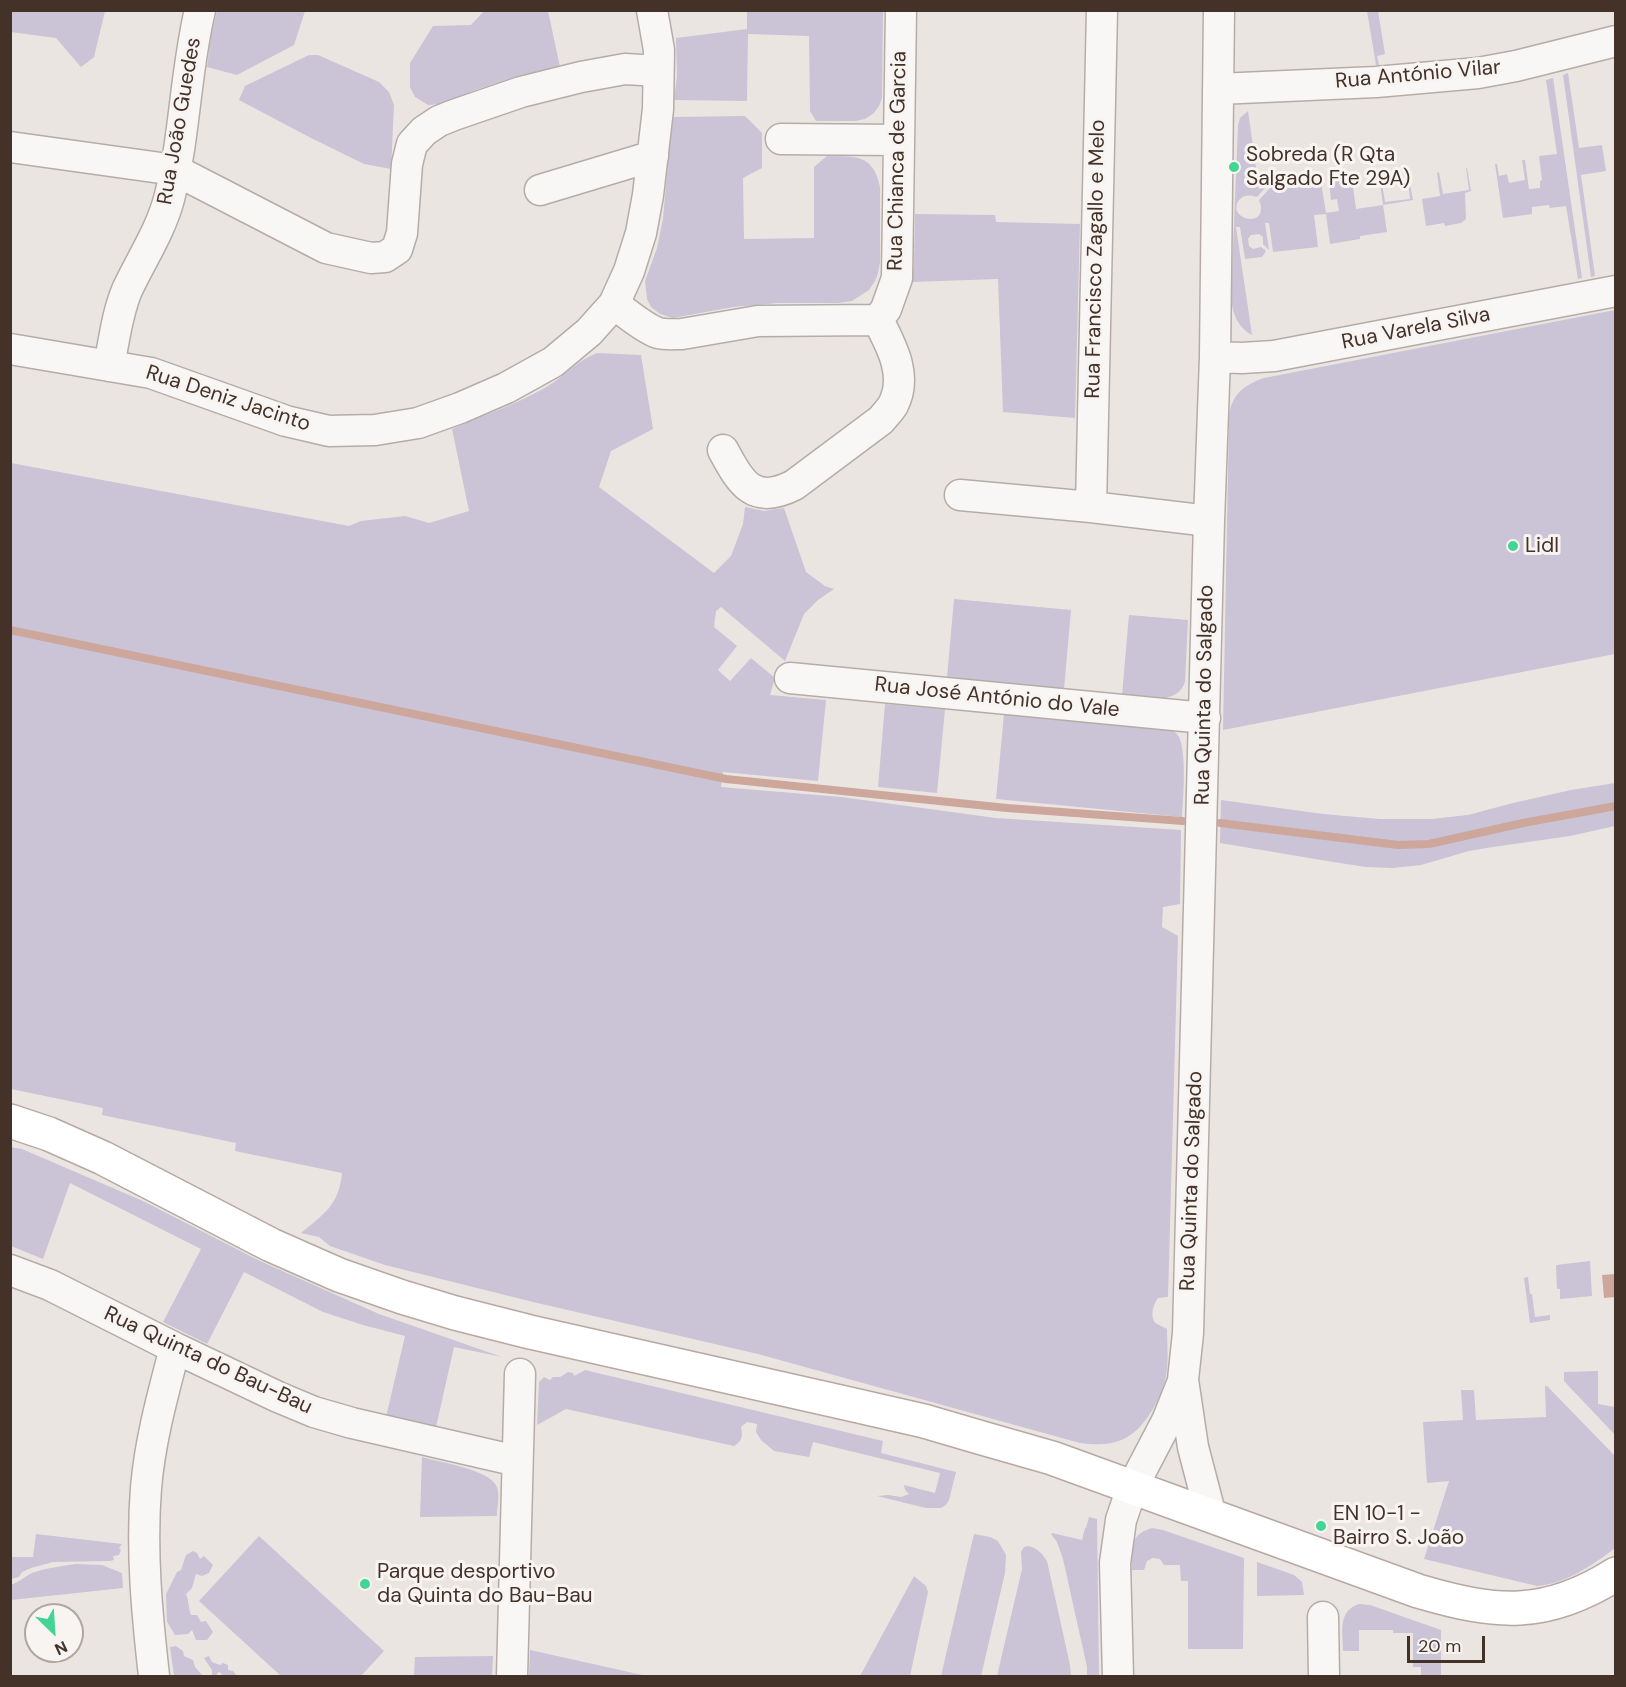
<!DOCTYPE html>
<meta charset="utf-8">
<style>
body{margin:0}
#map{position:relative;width:1626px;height:1687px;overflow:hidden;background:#ebe5e2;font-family:"DM Sans",sans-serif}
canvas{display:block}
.frame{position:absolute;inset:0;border:12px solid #443229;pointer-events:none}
.north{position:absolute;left:24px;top:1603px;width:60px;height:60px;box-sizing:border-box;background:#f8f4f2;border:2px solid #b0a6a2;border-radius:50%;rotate:155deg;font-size:16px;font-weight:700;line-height:24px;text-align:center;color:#443229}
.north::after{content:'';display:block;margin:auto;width:21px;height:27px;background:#43d593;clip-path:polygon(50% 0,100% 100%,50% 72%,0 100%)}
.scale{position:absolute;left:1407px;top:1636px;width:78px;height:27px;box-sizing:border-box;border:3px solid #443229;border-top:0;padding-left:8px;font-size:18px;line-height:21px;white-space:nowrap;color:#443229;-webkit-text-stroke:4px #f8f4f2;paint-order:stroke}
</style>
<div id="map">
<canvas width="1626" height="1687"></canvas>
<div class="frame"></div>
<div class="north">N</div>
<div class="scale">20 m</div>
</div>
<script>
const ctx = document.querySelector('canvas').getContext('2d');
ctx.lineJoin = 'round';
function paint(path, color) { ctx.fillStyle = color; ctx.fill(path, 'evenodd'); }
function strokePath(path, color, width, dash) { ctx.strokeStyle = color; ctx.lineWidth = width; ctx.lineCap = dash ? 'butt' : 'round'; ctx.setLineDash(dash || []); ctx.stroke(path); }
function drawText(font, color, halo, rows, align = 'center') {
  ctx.font = font + ' "DM Sans",sans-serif'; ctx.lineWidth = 6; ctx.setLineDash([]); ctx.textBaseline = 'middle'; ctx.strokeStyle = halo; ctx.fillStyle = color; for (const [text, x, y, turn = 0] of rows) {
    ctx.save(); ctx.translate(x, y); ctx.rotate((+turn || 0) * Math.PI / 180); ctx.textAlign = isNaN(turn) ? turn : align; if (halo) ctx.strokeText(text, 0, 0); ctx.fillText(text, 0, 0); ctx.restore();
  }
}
paint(new Path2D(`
 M11 10 105 11 94 57 81 67 56 38 11 32Z
 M217 11V10L305 11 294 45 237 75 207 67 211 36Z
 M484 11H548L560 67 521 75 478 89 441 104 428 105 415 97 410 87V63L433 26 471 25Z
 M747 11H883L882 98 879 106 874 113 865 119 855 121H816L810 111 809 36 748 34 747 101 674 100 677 76 676 38 747 29Z
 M1367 11H1378L1385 54 1377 56 1379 65H1376Z
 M309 55H318L379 82 389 92 394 105 391 169 364 164 311 138 239 100 245 86Z
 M1568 73 1579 148 1602 145 1606 171 1581 175 1595 276 1591 277 1563 75Z
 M1553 78 1582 278 1578 279 1566 206 1550 208 1549 205 1532 207V214L1503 218 1495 164H1497L1499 176 1507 174 1509 183 1525 180 1522 160H1525L1529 189 1540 188V181L1542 180 1539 156 1557 154 1546 80Z
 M1248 111 1259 189 1265 188 1257 197C1251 195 1244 194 1239 200 1225 220 1271 230 1259 200L1271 187 1292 184 1293 187 1321 182 1326 213 1339 211 1337 199 1331 200 1329 182 1352 179 1356 209 1383 205 1379 177H1381L1385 202 1410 199 1407 173H1408L1413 200 1383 205 1387 232 1360 236V239L1330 244 1326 214 1314 215 1318 247 1273 252 1269 223H1265L1269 250 1263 244V237L1259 234 1251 235 1248 239 1249 246 1253 249 1261 247 1266 251 1262 257 1245 259 1240 227H1236L1252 335C1237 327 1232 312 1231 296L1238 126 1240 118Z
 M745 116 762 133V168L743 178 744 239 814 238V167L827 156C855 157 873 153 880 187V262L878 273 875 281 869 290 852 301 838 303H778L733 307 673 318 660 314 651 307 647 299 645 281 657 248 663 219 672 117Z
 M1466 168H1467L1471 191 1465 193 1466 219 1461 223 1445 226 1444 223 1426 226 1422 199 1440 196 1437 173 1439 172 1443 194 1469 190Z
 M915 214 995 215 996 222 1080 224 1075 418 1003 412 998 279 912 282 914 263Z
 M1615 310V654L1223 730 1229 419C1230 396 1243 385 1264 378Z
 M597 353 641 355 653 429 611 451 599 487 714 573 731 556 743 524 745 507 764 511 784 508 806 572 825 586 834 589 818 600 804 614 785 661 721 607 716 611 714 627 737 646 718 670 730 681 751 658 775 678 770 695 826 700 818 781 723 772 721 787 841 797 996 818 1181 830 1180 904 1163 907 1162 927 1178 936 1168 1297 1158 1298C1153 1304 1149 1319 1157 1324 1160 1326 1164 1327 1167 1329 1167 1344 1169 1361 1166 1376 1164 1387 1159 1397 1154 1407 1136 1439 1116 1448 1080 1443L758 1354 533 1302 385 1265 330 1246 319 1237 301 1233C324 1214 339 1205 342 1173L235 1151 236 1143 102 1115 103 1108 11 1089V463L349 526 361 521 405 516 429 523 469 511 452 429C482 416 514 405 543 389 562 379 577 360 597 353Z
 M954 599 1071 610 1064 689 947 677Z
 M1129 615 1188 620 1185 682C1176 707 1143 697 1122 695Z
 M885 704 945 709 937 793 878 787Z
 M1004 714 1163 727C1167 729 1173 730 1176 733 1188 743 1183 801 1182 817L996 799Z
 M1615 783V826L1570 836 1493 847 1469 851 1421 865 1393 868 1366 867 1333 862 1220 843 1221 800 1323 814 1380 819H1431L1468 815 1513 803 1571 790Z
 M10 1147 22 1149 143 1201 260 1261 379 1314 502 1357 454 1347 436 1427 386 1417 405 1336 363 1325 323 1312 244 1272 207 1344 163 1322 201 1249 70 1183 43 1259 11 1246Z
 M1590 1261 1592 1296 1560 1299V1289H1557L1556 1265Z
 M1528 1277 1530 1294H1532L1535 1317 1550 1315V1320L1530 1323 1524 1278Z
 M585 1370 883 1441 881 1453 956 1472 949 1500 946 1505 941 1508H926L877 1496 888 1495 901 1497 909 1494 905 1490 904 1485 935 1493 940 1473 813 1442 809 1457 774 1451 761 1440 756 1432 757 1424 747 1422 741 1427C743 1437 742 1441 734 1446L566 1409 537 1425 539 1382 544 1377 550 1380 553 1377H560L568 1372 573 1373 574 1376Z
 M1598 1371V1404L1615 1407V1435L1564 1381V1372Z
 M1545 1386H1547L1615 1456V1548C1593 1565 1565 1584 1537 1586L1424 1559 1449 1481 1427 1483 1423 1422 1463 1420 1461 1390H1474L1476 1420 1546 1417Z
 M422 1457C439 1462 491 1470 497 1487 500 1496 497 1507 497 1516L420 1517Z
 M1089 1517 1097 1519 1099 1676H1087V1667L1063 1559 1057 1542 1051 1534 1052 1533 1082 1540 1085 1528H1086Z
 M1152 1528 1163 1530 1244 1558 1243 1649H1188V1581H1181L1180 1565H1164L1160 1559 1153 1558 1147 1561 1144 1570H1132C1132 1550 1128 1535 1152 1528Z
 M36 1534 122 1544 119 1548 121 1550 119 1555 113 1556 114 1560 110 1561 53 1562 31 1568 22 1572 19 1577 11 1579V1557H33Z
 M974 1534 990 1537 998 1541 1006 1555 1005 1573 981 1676H941Z
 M259 1536 384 1651 361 1676H281L199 1601Z
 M1029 1546C1038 1549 1042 1553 1047 1561L1070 1665 1071 1676H997L1022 1569 1021 1552 1024 1547Z
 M193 1551 197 1553 200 1559 204 1556 213 1565 209 1573 202 1576 196 1574 192 1588 186 1594C189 1601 188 1607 191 1615H197L201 1622 206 1621 213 1632 207 1640H196L192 1630 188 1634 175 1635 167 1622 166 1594 177 1572 181 1570 186 1555Z
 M1257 1562 1294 1575 1302 1582 1304 1595 1257 1596Z
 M76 1564 102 1565 122 1573 123 1588 11 1600V1585C21 1581 24 1577 32 1573 46 1568 62 1566 76 1564Z
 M914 1576 926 1586 928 1592 910 1676H860Z
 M1359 1604 1370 1605 1441 1630V1676H1421V1667H1413V1633H1393V1630H1359V1651H1343C1343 1633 1337 1611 1359 1604Z
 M176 1646 183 1651 184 1656 193 1660 195 1667 203 1676H174L170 1647Z
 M530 1650 647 1676H529Z
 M209 1656 212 1662 220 1665 223 1663 228 1665V1670L233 1671 236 1675 239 1676H223L221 1673 218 1672 216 1676 212 1675V1670L204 1658Z
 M493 1656 492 1676H414L415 1657Z`), '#cbc3d6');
paint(new Path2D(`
 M1615 1274V1297L1604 1298 1602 1275Z`), '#cda69c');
strokePath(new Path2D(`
 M10 630 726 779 1007 808 1183 821
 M1220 823 1398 845 1429 844 1523 823 1616 806`), '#cda69c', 8);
const minor = new Path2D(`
 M1218 89 1376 82 1478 73 1516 66 1616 41
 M781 139 898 140
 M10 147 175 170 326 248 371 258 385 257 397 249 402 233 407 164 412 144 424 131 439 121 454 115 521 92 581 77 625 69 658 71
 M540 190 653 156
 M614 304C627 313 642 327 658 333 666 335 674 334 682 334L758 321 878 320 886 309 897 278 901 10
 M10 349 151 373 286 421 329 431 375 430 418 423 460 408 506 388 553 362 589 332 614 304 629 271 641 233 648 195 658 109 659 50 652 10
 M1215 357 1242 358 1274 356 1616 291
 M109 366C114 341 117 314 127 290 141 260 160 232 169 199 185 138 185 73 200 10
 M723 450C741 483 753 506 794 485L881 420C885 415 890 410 893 405 908 376 892 347 878 320
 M960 495 1091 507 1209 521
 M1091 507 1102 10
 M790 678 1205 718
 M10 1270 50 1285 175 1348 278 1397 314 1412 352 1423 517 1461
 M1211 1516 1193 1447 1183 1380 1188 1333 1209 521 1215 357 1219 10
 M1323 1617 1324 1676
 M154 1676C147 1614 141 1551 146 1488 150 1440 163 1394 175 1348
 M512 1676 520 1374
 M1118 1676 1115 1563 1121 1520 1132 1488 1167 1421 1183 1381`);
const primary = new Path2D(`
 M10 1121 49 1134 103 1158 271 1245 339 1275 402 1297 455 1313 530 1332 845 1403 924 1421 982 1438 1052 1458 1418 1591C1496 1614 1545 1619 1616 1574`);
strokePath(minor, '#b6aca7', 33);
strokePath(primary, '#b8a8a1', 36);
strokePath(minor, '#f9f7f5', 30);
strokePath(primary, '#fff', 33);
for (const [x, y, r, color] of [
 [1234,167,6,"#43d593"],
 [1513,546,6,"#43d593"],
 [1321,1526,6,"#43d593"],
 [365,1584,6,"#43d593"]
]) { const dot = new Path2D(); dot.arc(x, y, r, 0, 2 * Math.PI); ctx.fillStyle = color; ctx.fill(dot); strokePath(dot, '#f8f4f2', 2); }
drawText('21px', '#443229', '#f8f4f2', [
 ["Rua António Vilar",1418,75,-5],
 ["Rua João Guedes",180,121,-80],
 ["Rua Chianca de Garcia",898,161,-89],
 ["Rua Francisco Zagallo e Melo",1096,259,-89],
 ["Rua Varela Silva",1416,329,-11],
 ["Rua Deniz Jacinto",228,399,18],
 ["Rua Quinta do Salgado",1205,695,-89],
 ["Rua José António do Vale",997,698,6],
 ["Rua Quinta do Salgado",1192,1181,-88],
 ["Rua Quinta do Bau-Bau",208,1361,25]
]);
drawText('21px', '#443229', '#f8f4f2', [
 ["Sobreda (R Qta",1246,155],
 ["Salgado Fte 29A)",1246,179],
 ["Lidl",1525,546],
 ["EN 10-1 -",1333,1514],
 ["Bairro S. João",1333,1538],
 ["Parque desportivo",377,1572],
 ["da Quinta do Bau-Bau",377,1596]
], 'left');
</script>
